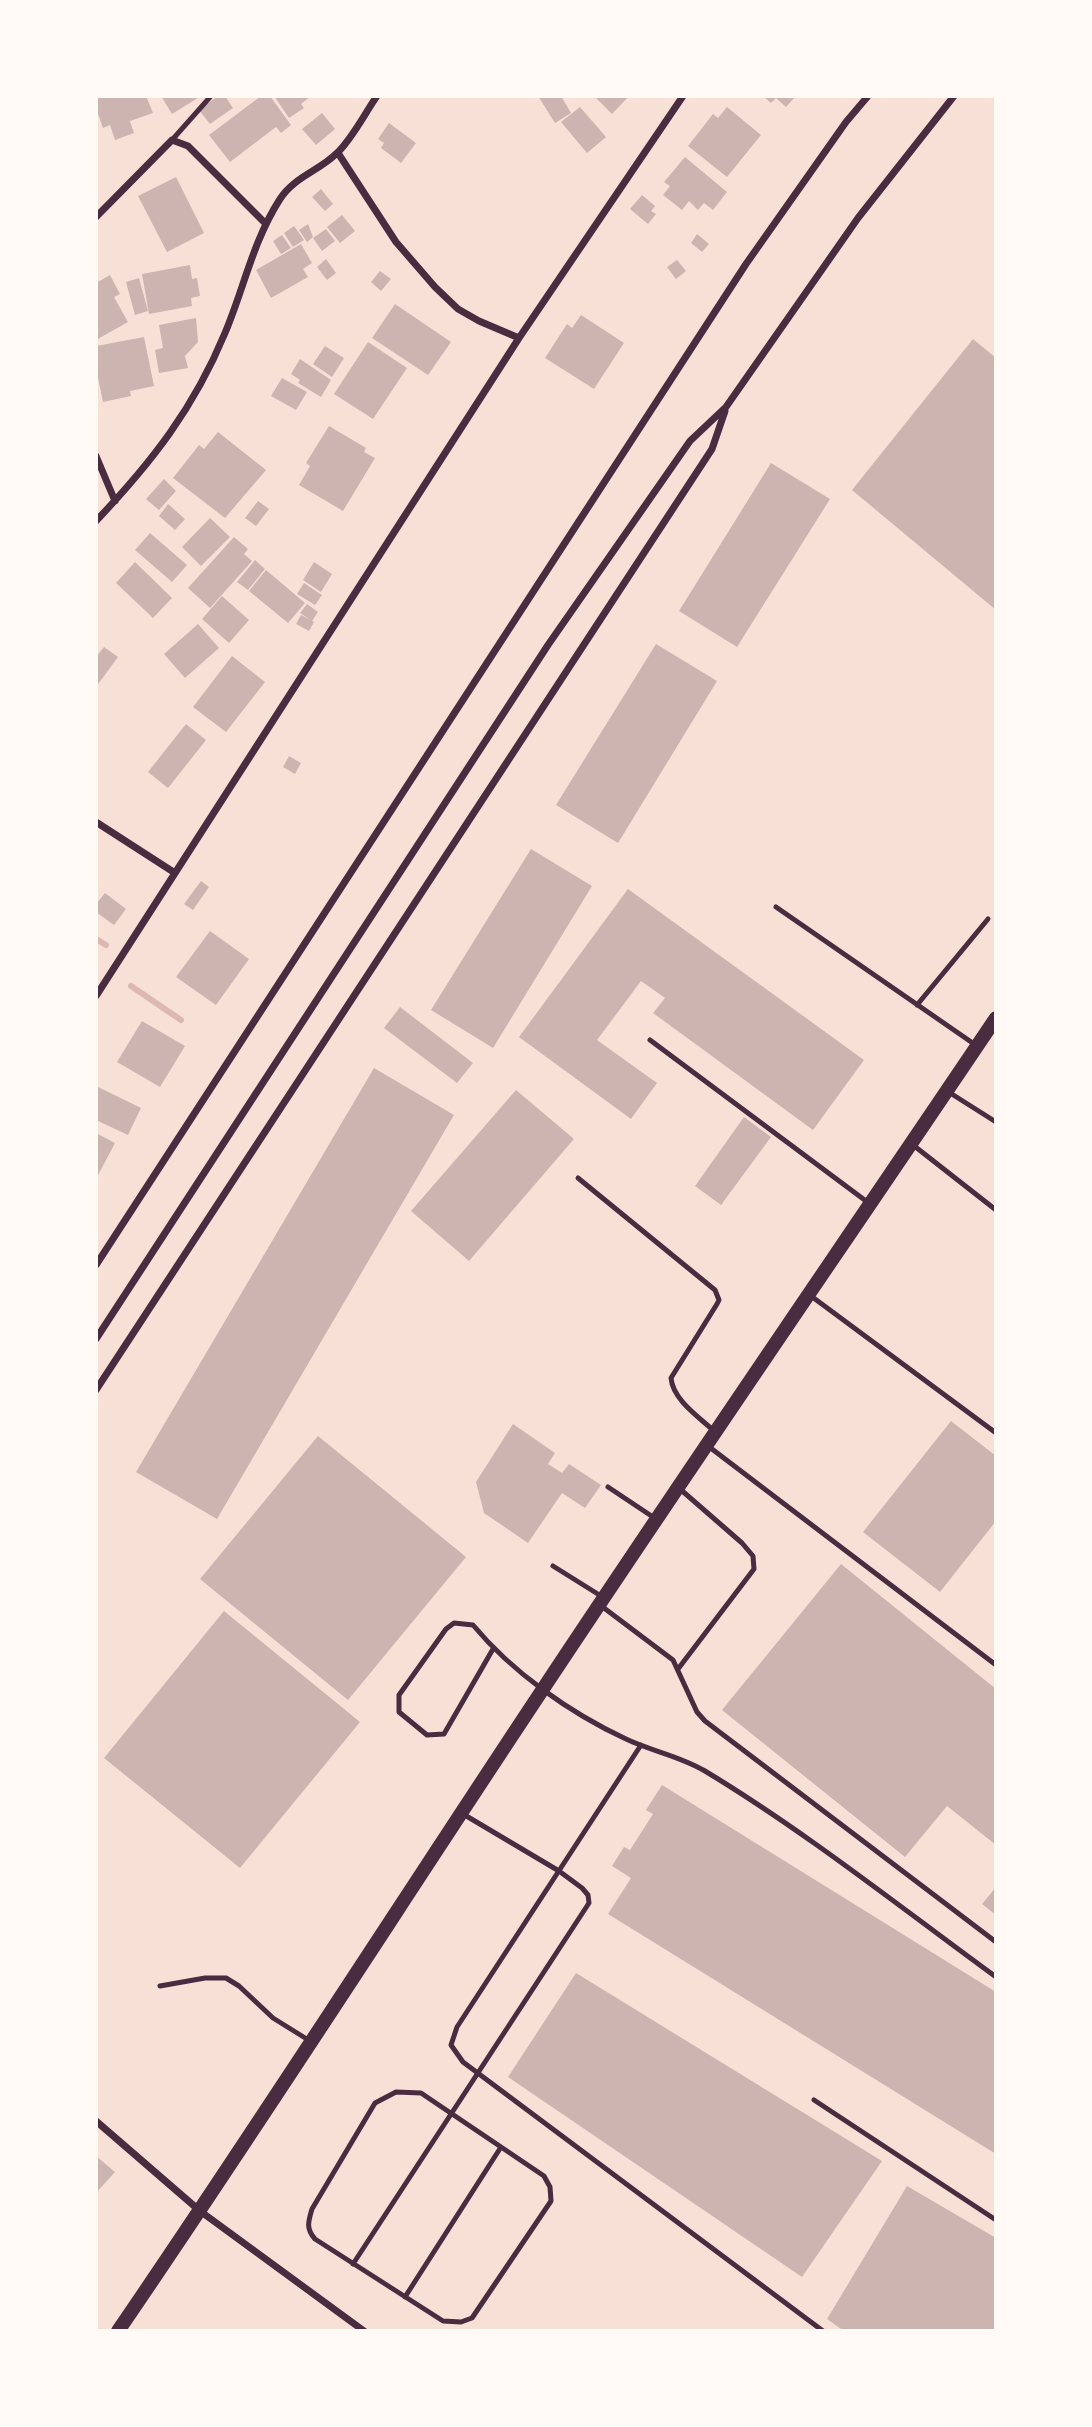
<!DOCTYPE html>
<style>
body{margin:0}
#map{position:relative;width:1092px;height:2427px;overflow:hidden;background:#f7e1d7;font-family:"Nunito Sans",sans-serif}
canvas{display:block}
.frame{position:absolute;inset:0;border:98px solid #fffaf5;pointer-events:none}
</style>
<div id="map">
<canvas width="1092" height="2427"></canvas>
<div class="frame"></div>
</div>
<script>
const ctx = document.querySelector('canvas').getContext('2d');
ctx.lineJoin = 'round';
function strokePath(path, color, width, dash) { ctx.strokeStyle = color; ctx.lineWidth = width; ctx.lineCap = dash ? 'butt' : 'round'; ctx.setLineDash(dash || []); ctx.stroke(path); }
function paint(path, color) { ctx.fillStyle = color; ctx.fill(path, 'evenodd'); }
strokePath(new Path2D(`
 M96 939 106 945
 M131 986 181 1020`), '#dcb8b0', 6);
paint(new Path2D(`
 M96 96H146L153 113 130 121 134 133 115 140 110 125 103 128 96 108Z
 M161 96H201L172 114Z
 M218 96H225L233 108 210 124 199 110Z
 M261 96H270L291 125 281 133 276 127 230 162 209 135Z
 M274 96H311L301 104 304 108 289 118Z
 M538 96H561L571 113 555 123Z
 M594 96H629L612 114Z
 M763 96H796L786 107 776 98 771 103Z
 M580 107 606 137 587 153 561 122Z
 M727 107 761 135 727 177 688 146 713 114 718 118Z
 M322 113 335 129 316 145 302 129Z
 M389 123 416 143 401 163 381 148 384 143 378 139Z
 M685 157 727 192 713 210 704 203 698 210 689 201 682 210 663 195 670 186 664 182Z
 M176 177 204 233 167 252 138 196Z
 M321 189 333 204 325 211 312 197Z
 M642 195 655 206 651 211 656 214 648 224 630 209Z
 M342 215 355 231 340 243 327 227Z
 M308 224 313 237 307 242 299 230Z
 M294 226 304 240 293 247 284 233Z
 M326 229 335 241 322 251 313 238Z
 M697 234 709 244 702 252 691 243Z
 M282 235 291 248 281 254 273 241Z
 M301 244 312 263 303 269 308 277 271 298 256 270Z
 M326 259 336 273 327 280 317 267Z
 M677 260 686 271 676 279 667 267Z
 M190 265 192 279 197 278 200 296 191 298 192 306 149 314 142 274Z
 M380 271 391 279 381 291 371 282Z
 M110 275 120 294 114 297 128 322 96 340V283Z
 M139 278 148 311 135 315 126 282Z
 M395 304 451 342 428 375 372 338Z
 M581 315 624 343 594 389 545 358 567 324 572 328Z
 M196 318 198 342 185 356 188 368 159 373 155 350 163 348 159 325Z
 M144 337 154 386 130 391 131 396 103 402 96 368V346Z
 M973 339 996 358V610L852 490Z
 M368 342 407 368 373 419 334 394Z
 M325 346 344 358 332 377 313 364Z
 M300 359 331 380 321 397 298 383 300 380 291 374Z
 M282 378 307 392 296 410 271 396Z
 M329 426 366 448 364 452 375 458 343 511 299 485 310 466 306 463Z
 M218 432 266 470 225 518 173 478 199 445 204 449Z
 M771 463 830 499 737 647 679 611Z
 M164 479 176 491 159 510 146 499Z
 M258 501 269 509 256 526 245 518Z
 M168 504 185 519 175 530 159 516Z
 M210 518 230 537 201 566 182 547Z
 M150 533 187 565 172 582 135 550Z
 M234 537 248 549 244 554 252 561 210 608 188 588Z
 M255 560 265 569 248 590 237 582Z
 M135 562 172 598 153 618 116 583Z
 M314 562 332 574 321 592 303 580Z
 M266 570 305 603 288 623 249 591Z
 M304 583 322 595 315 605 297 594Z
 M222 596 249 620 229 643 202 619Z
 M307 604 318 612 312 621 300 613Z
 M301 615 314 622 309 631 296 624Z
 M198 624 219 648 185 678 164 654Z
 M656 644 717 681 618 843 556 805Z
 M104 647 118 657 96 687V657Z
 M232 656 265 682 226 732 193 707Z
 M186 724 206 740 168 788 148 772Z
 M289 756 301 763 295 774 283 767Z
 M531 849 592 886 493 1048 431 1010Z
 M201 881 209 887 193 910 184 904Z
 M628 889 864 1060 813 1130 653 1013 665 998 641 981 597 1040 657 1083 631 1119 519 1037Z
 M105 893 126 909 114 925 96 912V904Z
 M210 931 249 959 216 1005 176 977Z
 M400 1007 473 1063 457 1083 384 1028Z
 M142 1021 185 1046 160 1087 117 1062Z
 M374 1068 454 1115 217 1519 136 1472Z
 M96 1086 141 1108 128 1135 96 1120Z
 M516 1090 574 1139 469 1261 411 1211Z
 M744 1117 771 1137 721 1205 695 1186Z
 M96 1133 115 1143 96 1179Z
 M951 1421 996 1456V1521L940 1592 863 1532Z
 M513 1424 555 1453 548 1464 562 1473 569 1464 601 1485 585 1508 562 1493 528 1543 484 1513 476 1482Z
 M318 1436 466 1557 348 1700 200 1579Z
 M841 1564 996 1689V1845L947 1806 905 1857 722 1710Z
 M224 1611 360 1722 240 1868 104 1758Z
 M662 1785 996 1992V2154L608 1914 631 1878 612 1866 624 1847 630 1850 653 1814 646 1810Z
 M996 1887V1915L982 1904Z
 M576 1973 882 2161 802 2277 508 2077Z
 M96 2156 115 2172 96 2193Z
 M907 2186 996 2238V2331H844L827 2319Z`), '#ccb4b1');
strokePath(new Path2D(`
 M172 140 211 96
 M776 907 977 1046
 M917 1005 988 919
 M650 1040 870 1204
 M947 1091 996 1122
 M913 1145 996 1210
 M578 1178 715 1290 719 1300 717 1304 671 1378C673 1400 699 1417 714 1431
 M811 1296 996 1433
 M708 1446 996 1665
 M608 1487 656 1519
 M553 1566 601 1596
 M600 1605 673 1660 697 1712 705 1721 996 1942
 M493 1649 444 1734 427 1735 399 1712V1695L446 1629 454 1623 473 1625C512 1672 570 1713 626 1739 651 1751 680 1756 705 1771 806 1832 900 1907 996 1977
 M678 1669 754 1569 753 1556 742 1543 680 1489
 M641 1745 457 2027 451 2045 463 2062 823 2331
 M160 1986 205 1978H226L239 1986 273 2018 310 2041
 M396 2092 421 2093 544 2176 550 2187 551 2201 472 2318 461 2322 443 2321 315 2239C306 2229 308 2222 312 2209L375 2103Z
 M814 2100 996 2220
 M353 2264 589 1903 588 1895 582 1888 559 1871 463 1814
 M405 2297 501 2147`), '#4a2c40', 5);
strokePath(new Path2D(`
 M338 153 396 242 435 287 458 309 479 321 519 338
 M96 217 172 140 188 146 266 224
 M96 456 115 501
 M96 521C152 462 194 408 225 333 244 288 253 241 280 199 294 177 319 171 337 153 352 139 365 113 377 96
 M96 822 175 873
 M96 996 519 338 683 96
 M96 1265 746 264 846 122 868 96
 M96 1339 548 645 690 441 726 407 858 218 954 96
 M96 1390 712 449 725 411
 M96 2121 200 2211 364 2331`), '#4a2c40', 7);
strokePath(new Path2D(`
 M118 2331C263 2119 401 1903 543 1689 692 1464 845 1242 996 1018`), '#4a2c40', 14);
</script>
